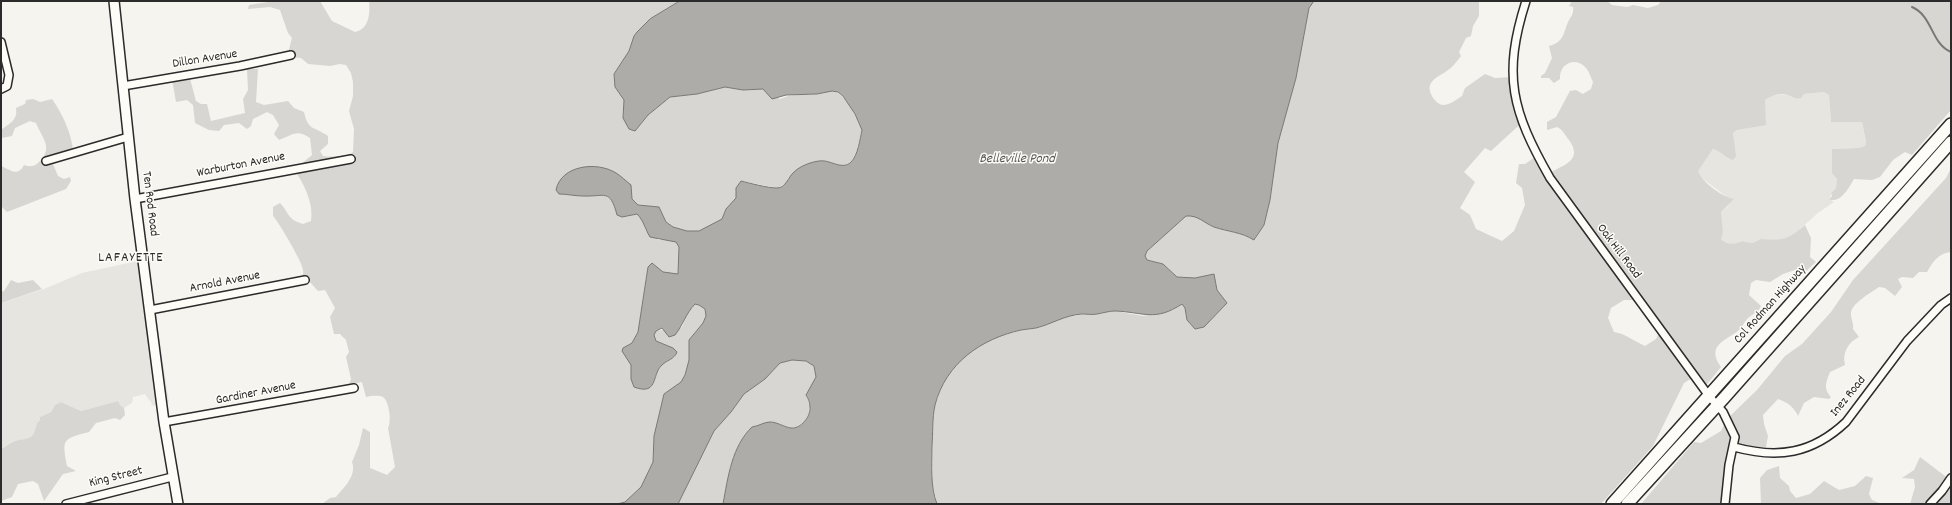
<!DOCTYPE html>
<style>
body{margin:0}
#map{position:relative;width:1952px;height:505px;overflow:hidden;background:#f5f4ef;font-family:Dekko,sans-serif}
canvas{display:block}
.frame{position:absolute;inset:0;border:2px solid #2b2b2b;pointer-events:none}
</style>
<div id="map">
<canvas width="1952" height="505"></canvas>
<div class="frame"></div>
</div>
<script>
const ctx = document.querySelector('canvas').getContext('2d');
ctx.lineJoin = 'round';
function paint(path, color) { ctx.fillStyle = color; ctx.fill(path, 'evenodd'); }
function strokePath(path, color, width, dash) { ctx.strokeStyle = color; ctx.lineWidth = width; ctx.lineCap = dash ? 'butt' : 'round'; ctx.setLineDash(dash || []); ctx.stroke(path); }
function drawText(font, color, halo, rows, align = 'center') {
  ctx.font = font + ' Dekko,sans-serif'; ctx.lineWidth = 3; ctx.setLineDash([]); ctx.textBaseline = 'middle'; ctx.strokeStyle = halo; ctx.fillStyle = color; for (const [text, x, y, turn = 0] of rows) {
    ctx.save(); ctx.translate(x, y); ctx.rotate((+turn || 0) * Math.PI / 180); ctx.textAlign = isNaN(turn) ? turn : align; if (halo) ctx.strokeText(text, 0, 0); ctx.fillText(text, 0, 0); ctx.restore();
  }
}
paint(new Path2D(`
 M1825 92 1829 95 1831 122H1862L1866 143 1865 146 1859 148 1832 149 1833 169 1837 179 1836 188 1831 193 1830 200 1834 202 1818 213 1791 237 1783 240 1760 239 1756 242 1750 243 1743 241 1733 245 1724 242 1721 239 1723 234 1720 217 1721 212 1729 205 1727 197 1699 176 1697 171 1713 149 1719 151 1729 159 1734 142 1733 133 1737 130 1747 128 1765 104V100L1770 96 1787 94 1792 98 1804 94Z
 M147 259 169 402 151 406 152 404 145 394 133 397 132 403 124 408 120 405 118 401 81 411 61 402 55 405 51 412 40 417V420L37 423 35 434 30 439 13 441 1 449V303L44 289 82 273Z`), '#e6e5e0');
paint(new Path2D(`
 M275 1H320L332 21 355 32C370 29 370 12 369 1H680L650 19 637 32 634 36 629 51 614 74 615 87 624 100 623 118 635 130 648 115 670 97 697 94 725 87 743 90 763 89 780 99C789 94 800 95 811 95 818 94 825 91 832 91 846 92 857 119 862 130 859 140 857 163 843 166 837 167 827 162 821 160L788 178 786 183 778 188 741 181 736 188 737 198 726 209 722 219 699 231H687L673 227 666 222 659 207 638 205 632 199 631 185 559 194 583 196 600 194 607 196 614 202 622 217 637 214 643 220 646 231 659 240 665 239 676 242 679 247 678 275 663 272 652 263 648 267 638 332 632 343 623 348 631 365V379L641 389C660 387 652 376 661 366 664 362 671 360 675 357L673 348 656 341 654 335 656 331 682 327 688 311 695 304 699 305 705 309 706 316 703 323 689 340V360L685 375 681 382 664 394 654 436 653 462 641 487 625 502 617 504H322L330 498 336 497C344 487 357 476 352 462L359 445 363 428 370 432V468L387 475 395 467 388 428C392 422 389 401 383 397 379 395 371 396 366 397L362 382 349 385 351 379 346 357 349 352 346 340 340 334H334L330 317 335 308 325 290 318 291 309 281 301 280C302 277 304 273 303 270 303 263 278 221 273 216V207L280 203C290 214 287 219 303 224L311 221C314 204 304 183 294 170L312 155 310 138C296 129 293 135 279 140L274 134 279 125 273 115 267 112 253 119 251 126 247 129 239 123 224 125 219 131 209 130 195 123 193 105 187 100 176 102 172 79 189 75 196 101 201 104H207L211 121 245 113 243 99 248 90 247 69H258L256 102 264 105 288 101 294 108 304 112C308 131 314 126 328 136V144L320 151 323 156C333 157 346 157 353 152L354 129 349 111 353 96V82L351 73 346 65 340 64 330 66 308 64 301 58 287 57 292 38 288 33 280 10 270 7 248 9 249 5Z
 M1314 1H1479V16L1473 26 1471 36 1466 38 1459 52 1461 56C1457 61 1453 67 1448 70 1443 74 1435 77 1431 83 1426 90 1435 104 1443 105 1450 105 1457 99 1462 96L1465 88 1485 74 1495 78 1512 77 1523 123 1516 128 1491 151 1485 148 1464 172 1475 182 1460 208 1470 215 1476 229 1502 241 1514 231 1525 205 1522 188 1516 183 1519 164H1525L1538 155 1550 173C1565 164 1583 160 1569 140 1565 135 1563 130 1557 127L1547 130V122L1556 117 1570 91 1576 90 1583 94 1591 89 1593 82C1591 78 1589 71 1586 68 1576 56 1559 63 1560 79L1554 83 1549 78H1541V76L1545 73 1552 58 1549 46C1564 42 1563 34 1568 22 1571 16 1574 14 1573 7L1569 6 1572 1H1607L1612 5 1627 7 1633 5 1648 8 1658 5 1661 1H1951V110L1912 155 1905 152 1893 160 1880 177 1872 180 1854 179C1848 189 1842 202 1829 200L1832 196 1831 193 1836 188 1837 179 1832 173V149L1859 148 1865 146 1866 142 1862 122H1831L1829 95 1824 92 1804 94 1801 98C1795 99 1794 98 1788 95 1782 92 1770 96 1765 100L1766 125 1737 130 1733 133 1736 156 1733 160C1725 158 1721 151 1713 149L1698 171C1702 182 1722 197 1734 199L1721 212 1723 234 1721 239C1728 246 1735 244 1743 241 1750 243 1754 244 1760 239 1784 240 1786 241 1805 225L1811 238 1810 257 1816 262 1805 272 1801 268 1783 274 1770 282 1756 280 1751 283 1749 295 1761 306C1759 312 1752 314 1747 319 1744 322 1743 326 1740 329 1727 341 1705 344 1721 367L1704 388 1694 377 1684 383 1653 446 1601 504H937L932 482 933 420 935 405 944 380 962 357 976 347 999 336 1022 330 1037 328 1065 316 1095 314 1115 311 1143 316 1173 310 1182 304 1185 308 1187 320 1195 329 1204 327 1227 303 1217 290 1214 274 1195 278 1177 277 1163 264 1147 260 1144 256 1147 251 1186 216C1198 215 1204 223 1215 227 1230 232 1241 233 1255 240L1264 225 1270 200 1278 143 1296 78 1309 8ZM1624 300H1638L1660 331 1656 339 1645 346C1634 341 1626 334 1614 332L1608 318 1611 308Z
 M33 99 40 102 52 99C62 113 72 134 73 151L55 158 53 164 58 176 64 179 70 177 71 181 66 189 7 212 1 206V166C10 169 17 178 24 165 29 167 34 167 38 163 54 148 43 140 36 123L30 121 15 128 12 136 1 138V130C10 123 18 120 16 108L25 104 26 100Z
 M1951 168V252C1938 253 1933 262 1927 272H1919L1913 278 1902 277 1898 279 1902 287 1895 296 1885 288 1879 287C1872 292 1850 304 1851 314 1851 320 1854 323 1853 329L1859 337C1848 342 1842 353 1845 365L1830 372C1826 383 1823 388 1831 397L1829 399 1814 397 1804 403 1798 416C1794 407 1787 402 1778 399L1763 415 1764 424 1768 436 1765 453 1735 448 1725 504H1641L1694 442 1701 443 1721 431 1727 419 1757 390 1785 356 1802 344 1831 312 1853 280 1946 178Z
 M11 280 18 283 33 280 42 289 1 303V292L4 291Z
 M792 360 806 361 814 366 816 377 806 395 810 407 809 413 804 422 796 427 791 428 770 422 760 426 752 427C732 446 728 477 723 504H678L714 431 731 412 744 394 765 379 780 363Z
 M118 401 120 405 124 408 125 415 120 420 115 418 96 423 89 432C62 439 62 439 67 466L76 471 63 474 44 501 38 484 33 481 18 484 12 497 1 501V449C6 447 10 442 15 441 31 437 33 441 37 423L40 420V417L51 412 55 405 61 402 81 411Z
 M1920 457 1949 479 1951 478V504H1910L1915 487 1914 479 1902 478 1914 470Z
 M1779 466 1780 478 1789 486 1790 491 1796 498 1810 494 1824 481 1839 490 1855 486 1866 476 1873 478 1869 494 1872 500 1882 504H1761L1760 478 1767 470Z`), '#d7d6d2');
const water = new Path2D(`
 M680 1H1314L1309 8 1296 78 1278 143 1270 200 1264 225 1254 240C1241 232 1229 232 1214 227 1204 223 1198 215 1186 216L1147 251 1145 256 1147 260 1163 264 1177 277 1195 278 1214 274 1217 290 1227 303 1204 327 1195 329 1187 320 1185 308 1182 304C1155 322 1143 312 1115 311 1109 311 1103 313 1097 314 1092 315 1087 314 1082 314 1065 315 1052 324 1036 328 1031 329 1026 329 1021 330 981 339 946 363 935 405 932 419 933 433 932 447 932 466 930 486 937 504H723C728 477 732 446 752 427 759 426 764 422 770 422 777 422 784 427 791 428 801 429 811 416 810 407 810 403 808 398 806 395L816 377 814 366 806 361 792 360 780 363 765 379 744 394 731 412 714 431 678 504H617L625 502 641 487 653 462 654 436 664 394 681 382 685 375 689 360V340L703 323 706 316 705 309 699 305 695 304C686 313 683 325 675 335L669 337 662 328 656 331 654 335 656 341 673 348 677 352C674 360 666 360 661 366 652 375 658 396 634 387L631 379V365L622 351 623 348 632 343 638 332 648 267 652 263 663 272 678 274 679 247 676 242 650 237C645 229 644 221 637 214L622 217 617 215C610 188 605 197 583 196 575 196 567 194 559 194L556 190C561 165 597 161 616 173 621 176 626 181 631 185L632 199 638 205 659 207 666 222 673 227 687 231H699L722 219 726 209 736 198V188L741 181C749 183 768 188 777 188 786 188 788 177 794 172 800 166 811 162 819 161 830 159 842 171 851 162 858 155 860 139 862 130L855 114 843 96 838 92 832 91 817 94 786 95 772 99 763 89 743 90 725 87 697 94 670 97 648 115 635 131 629 129 623 118 624 100 615 87 614 74 629 51 634 36 637 32 650 19Z`);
paint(water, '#adaca9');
strokePath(water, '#797877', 1);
strokePath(new Path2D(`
 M1912 7C1933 16 1931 44 1951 52`), '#797877', 2);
const minor = new Path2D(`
 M1526 1C1502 76 1512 111 1550 178L1709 396 1723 412 1735 437 1729 465 1725 504
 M1 42 9 75 7 86 1 89
 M123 86 240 66 291 55
 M46 161 128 137
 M135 199 351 159
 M150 310 305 280
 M164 422 354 388
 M1734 447C1778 459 1812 454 1846 422L1907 341 1941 305 1951 298
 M66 504 172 477
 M1930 504 1942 491 1951 478`);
const major = new Path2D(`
 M114 1 135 199 164 422 178 504`);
const highway = new Path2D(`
 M1612 504 1951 124
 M1627 504 1724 398 1951 142`);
strokePath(minor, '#2b2b2b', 10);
strokePath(major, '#2b2b2b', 12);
strokePath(highway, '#2b2b2b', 14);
strokePath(minor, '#fdfcf7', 7);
strokePath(major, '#fdfcf7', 9);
strokePath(highway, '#fdfcf7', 11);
drawText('13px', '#2b2b2b', '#fdfcf7', [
 ["Dillon Avenue",205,60,-9],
 ["Warburton Avenue",241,166,-11],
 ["Ten Rod Road",149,204,83],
 ["Oak Hill Road",1618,252,53],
 ["Arnold Avenue",225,283,-11],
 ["Col Rodman Highway",1771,305,-48],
 ["Gardiner Avenue",256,394,-11],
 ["Inez Road",1849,397,-51],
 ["King Street",116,478,-14]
]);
drawText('italic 14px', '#585857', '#fdfcf7', [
 ["Belleville Pond",1017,160]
]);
ctx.letterSpacing = '1px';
drawText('14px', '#2b2b2b', '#fdfcf7', [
 ["LAFAYETTE",131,259]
]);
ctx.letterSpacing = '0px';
</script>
